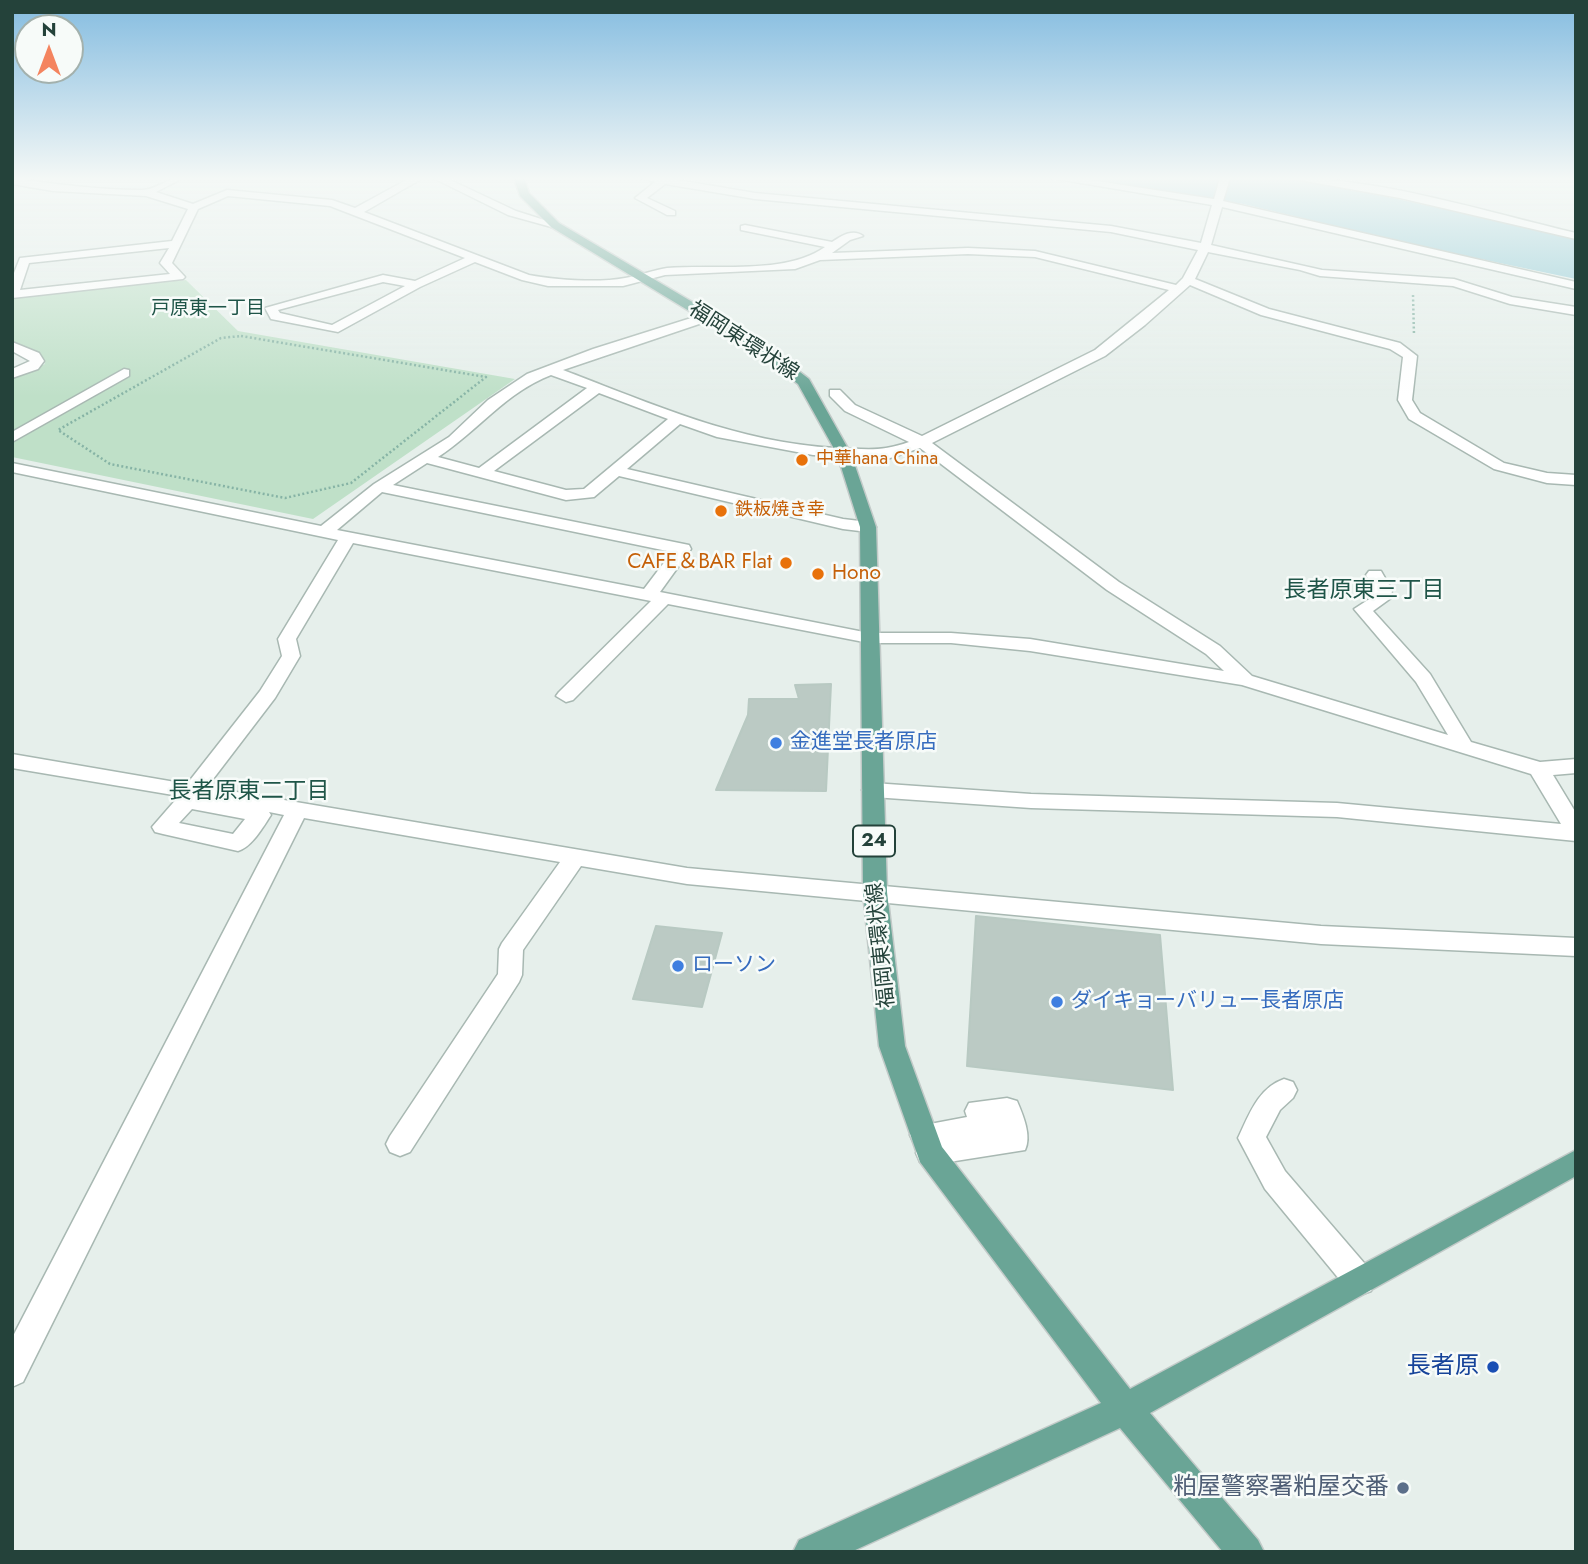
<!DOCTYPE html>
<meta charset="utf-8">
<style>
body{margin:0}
#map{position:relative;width:1588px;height:1564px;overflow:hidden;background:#e6efeb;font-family:Jost,sans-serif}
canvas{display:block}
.frame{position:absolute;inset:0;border:14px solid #24423a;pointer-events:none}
.north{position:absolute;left:14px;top:14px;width:70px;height:70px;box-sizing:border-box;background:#f7fbf9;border:2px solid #a3b1ad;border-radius:50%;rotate:0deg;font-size:19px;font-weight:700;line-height:28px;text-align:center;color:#24423a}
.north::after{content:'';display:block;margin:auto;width:24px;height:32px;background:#f4845f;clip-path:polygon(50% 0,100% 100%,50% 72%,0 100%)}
</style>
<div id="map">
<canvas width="1588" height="1564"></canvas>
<div class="frame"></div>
<div class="north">N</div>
</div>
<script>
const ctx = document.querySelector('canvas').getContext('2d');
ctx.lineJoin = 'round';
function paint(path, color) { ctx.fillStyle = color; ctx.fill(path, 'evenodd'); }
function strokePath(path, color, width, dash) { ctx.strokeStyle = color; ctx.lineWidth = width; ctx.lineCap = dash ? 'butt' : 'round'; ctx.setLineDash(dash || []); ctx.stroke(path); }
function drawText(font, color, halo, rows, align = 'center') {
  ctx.font = font + ' Jost,"Noto Sans JP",sans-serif'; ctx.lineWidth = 5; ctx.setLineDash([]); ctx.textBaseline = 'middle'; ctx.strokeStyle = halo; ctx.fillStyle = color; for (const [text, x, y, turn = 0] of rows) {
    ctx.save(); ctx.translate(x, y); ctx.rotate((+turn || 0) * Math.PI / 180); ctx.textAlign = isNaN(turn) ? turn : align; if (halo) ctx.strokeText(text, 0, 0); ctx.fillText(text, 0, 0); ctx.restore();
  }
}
paint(new Path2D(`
 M186 280 238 331 515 379 313 519 12 457V377L45 364 40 355 12 344V300L28 294Z`), '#bfe0c8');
paint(new Path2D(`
 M1076 178H1283L1384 196 1576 238V279L1428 248 1243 204Z`), '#8ec9d4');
const building = new Path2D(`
 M831 684 826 791 716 790 748 715 749 699H799L795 685Z
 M976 916 1160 935 1173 1090 967 1066Z
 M656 926 722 933 702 1007 633 999Z`);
paint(building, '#bbcac4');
strokePath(building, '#b8c9c2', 2);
const minor = new Path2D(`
 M12 178C55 184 99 190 142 190 156 190 166 178 183 178L156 192 193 204 227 190 332 200 355 208 410 178H423L364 212 529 275C556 280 598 283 625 278 639 276 653 270 667 268 715 264 786 275 825 247L741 230V226L745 225 832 242C841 236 853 228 863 236L850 240 832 253 968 248 1035 251 1176 285 1183 278 1198 250 1111 232 755 199 665 184 647 198 675 211V215H667L635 198 655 182 641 178H666L755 193 1111 226 1201 243 1212 205 1051 178H1077L1214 199 1220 178H1230L1223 201 1576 282V289L1222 207 1211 245 1322 270 1454 279 1512 297 1576 307V315L1510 304 1453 286 1320 276 1300 270 1208 252 1195 279 1269 309 1400 343 1417 356 1412 400 1420 413 1504 463 1547 473 1576 475V485L1547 483 1494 469 1409 419 1398 400 1403 357 1390 349 1261 315 1190 285 1145 325 1105 356 932 443 1119 582 1220 646 1252 676 1448 735 1416 682 1354 609 1374 596V590L1366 575 1369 571H1381L1392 590 1391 598 1373 611 1430 674 1471 742 1540 762 1576 759V773L1553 775 1576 813V841L1337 817 1031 808 873 797 866 795 862 790 866 785 873 783 1031 794 1337 803 1561 824 1531 774 1242 685 1030 651 951 643H869L668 604 573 700 566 702 556 696 559 692 651 601 353 543 296 639 300 656 275 698 207 787 687 868 1321 926 1576 938V956L1321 944 687 884 581 866 523 950 522 975 519 982 410 1152 400 1156 390 1152 386 1144 390 1136 498 974 499 949 502 943 560 862 304 818 23 1382 12 1387V1338L284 815 269 812 271 815C263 827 252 847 238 851L163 834 155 832 152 827 179 796 12 768V754L187 784 260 691 282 656 278 639 338 540 12 472V463L321 526 374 484 449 437 488 400 527 374 593 349 707 313 713 317 711 320 563 370C653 404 738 443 836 448 866 449 881 452 909 442L845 411 830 396V390H840L855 405 922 436 1095 350 1169 290 1035 257 968 254 820 260 795 269 665 275 623 286H548L522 280 475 262 420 287 338 332 271 319 265 308 383 275 415 281 465 258 330 206 228 196 198 209 172 263 185 277 183 279 12 298V278L20 258 172 241 188 209 146 196 53 191 12 184ZM169 248 160 263 170 274 20 290 29 263ZM383 282 405 286 332 325 280 313 278 310ZM551 375 587 388 479 468 438 457C477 432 506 392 551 375ZM599 393 668 419 584 489 566 490 494 471ZM680 424 717 437 813 455 887 459 920 448 1107 590 1206 654 1224 671 1030 639 951 633H869L660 592 691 549 689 545 393 485 427 463 566 500 594 497 619 476 843 529 868 532 876 527 868 522 843 519 627 469ZM382 492 672 552 644 589 337 530ZM192 809 245 819 233 834 179 823Z
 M433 178H446L516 211 560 225 555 228 508 215Z
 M1289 178C1381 178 1486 212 1576 233V239L1400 198Z
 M12 342 39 353 44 361 38 369 12 378V369L30 361 12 351Z
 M124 369 129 370V376L12 442V432Z
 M1284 1079 1293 1082 1297 1090 1293 1098 1280 1110 1266 1137 1285 1171 1371 1271 1375 1281 1371 1291 1360 1295 1349 1291 1265 1189 1238 1138C1249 1115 1258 1088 1284 1079Z
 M1007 1098 1017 1101C1023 1115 1032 1136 1025 1150L930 1165 920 1162 916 1153 920 1145 914 1143 910 1135 914 1127 967 1117 965 1111 969 1103Z`);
const major = new Path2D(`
 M514 178H524L529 193 559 223 765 345 809 379 851 454 876 527 887 892 905 1046 942 1147 1130 1389 1576 1150V1176L1150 1413 1258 1540 1264 1552H1223L1120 1428 851 1552H793L799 1540 1101 1403 920 1162 879 1046 863 892 860 527 837 454 798 384 755 351 551 227 520 196Z`);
strokePath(minor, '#a8b8b2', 3);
strokePath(major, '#c2cac8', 3);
strokePath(new Path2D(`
 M1413 295 1414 335
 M241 336 486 377 351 483 285 498 110 464 58 430 221 338Z`), '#86b3a5', 2.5, [2, 2.5]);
paint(minor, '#fff');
paint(major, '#6aa596');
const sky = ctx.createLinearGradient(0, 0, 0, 397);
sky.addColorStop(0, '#84bce0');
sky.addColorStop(0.45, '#f4f8f6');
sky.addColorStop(1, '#f4f8f600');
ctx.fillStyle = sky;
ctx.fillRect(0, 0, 1588, 397);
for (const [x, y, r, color] of [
 [802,460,7,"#e8710a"],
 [721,511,7,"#e8710a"],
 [786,563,7,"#e8710a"],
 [818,574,7,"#e8710a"],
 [776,743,7,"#3f7fe0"],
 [678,966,7,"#3f7fe0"],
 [1057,1002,7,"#3f7fe0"],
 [1493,1367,7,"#1a4fb4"],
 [1403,1488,7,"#5c6f8a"]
]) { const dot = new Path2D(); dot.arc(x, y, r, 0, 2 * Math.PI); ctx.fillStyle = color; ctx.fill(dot); strokePath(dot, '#f7fbf9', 2.5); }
drawText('18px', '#c56008', '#f7fbf9', [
 ["中華hana China",816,460],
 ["鉄板焼き幸",735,511]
], 'left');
drawText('19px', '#1f5548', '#f7fbf9', [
 ["戸原東一丁目",208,309]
]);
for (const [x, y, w] of [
 [874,841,42]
]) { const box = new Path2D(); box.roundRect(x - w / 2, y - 15.5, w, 31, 5); ctx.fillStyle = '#f7fbf9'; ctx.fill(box); strokePath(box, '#24423a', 2); }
drawText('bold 19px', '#24423a', null, [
 ["24",874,841]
]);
drawText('21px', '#24423a', '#f7fbf9', [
 ["福岡東環状線",743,342,33],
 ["福岡東環状線",882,945,-96]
]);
drawText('21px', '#c56008', '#f7fbf9', [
 ["CAFE＆BAR Flat",772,563],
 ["Hono",832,574,"left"]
], 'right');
drawText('21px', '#366cbe', '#f7fbf9', [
 ["金進堂長者原店",790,743],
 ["ローソン",692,966],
 ["ダイキョーバリュー長者原店",1071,1002]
], 'left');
drawText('23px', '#1f5548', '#f7fbf9', [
 ["長者原東三丁目",1364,591],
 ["長者原東二丁目",249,792]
]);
drawText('24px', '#164399', '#f7fbf9', [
 ["長者原",1479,1367]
], 'right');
drawText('24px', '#4e5e75', '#f7fbf9', [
 ["粕屋警察署粕屋交番",1389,1488]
], 'right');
</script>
